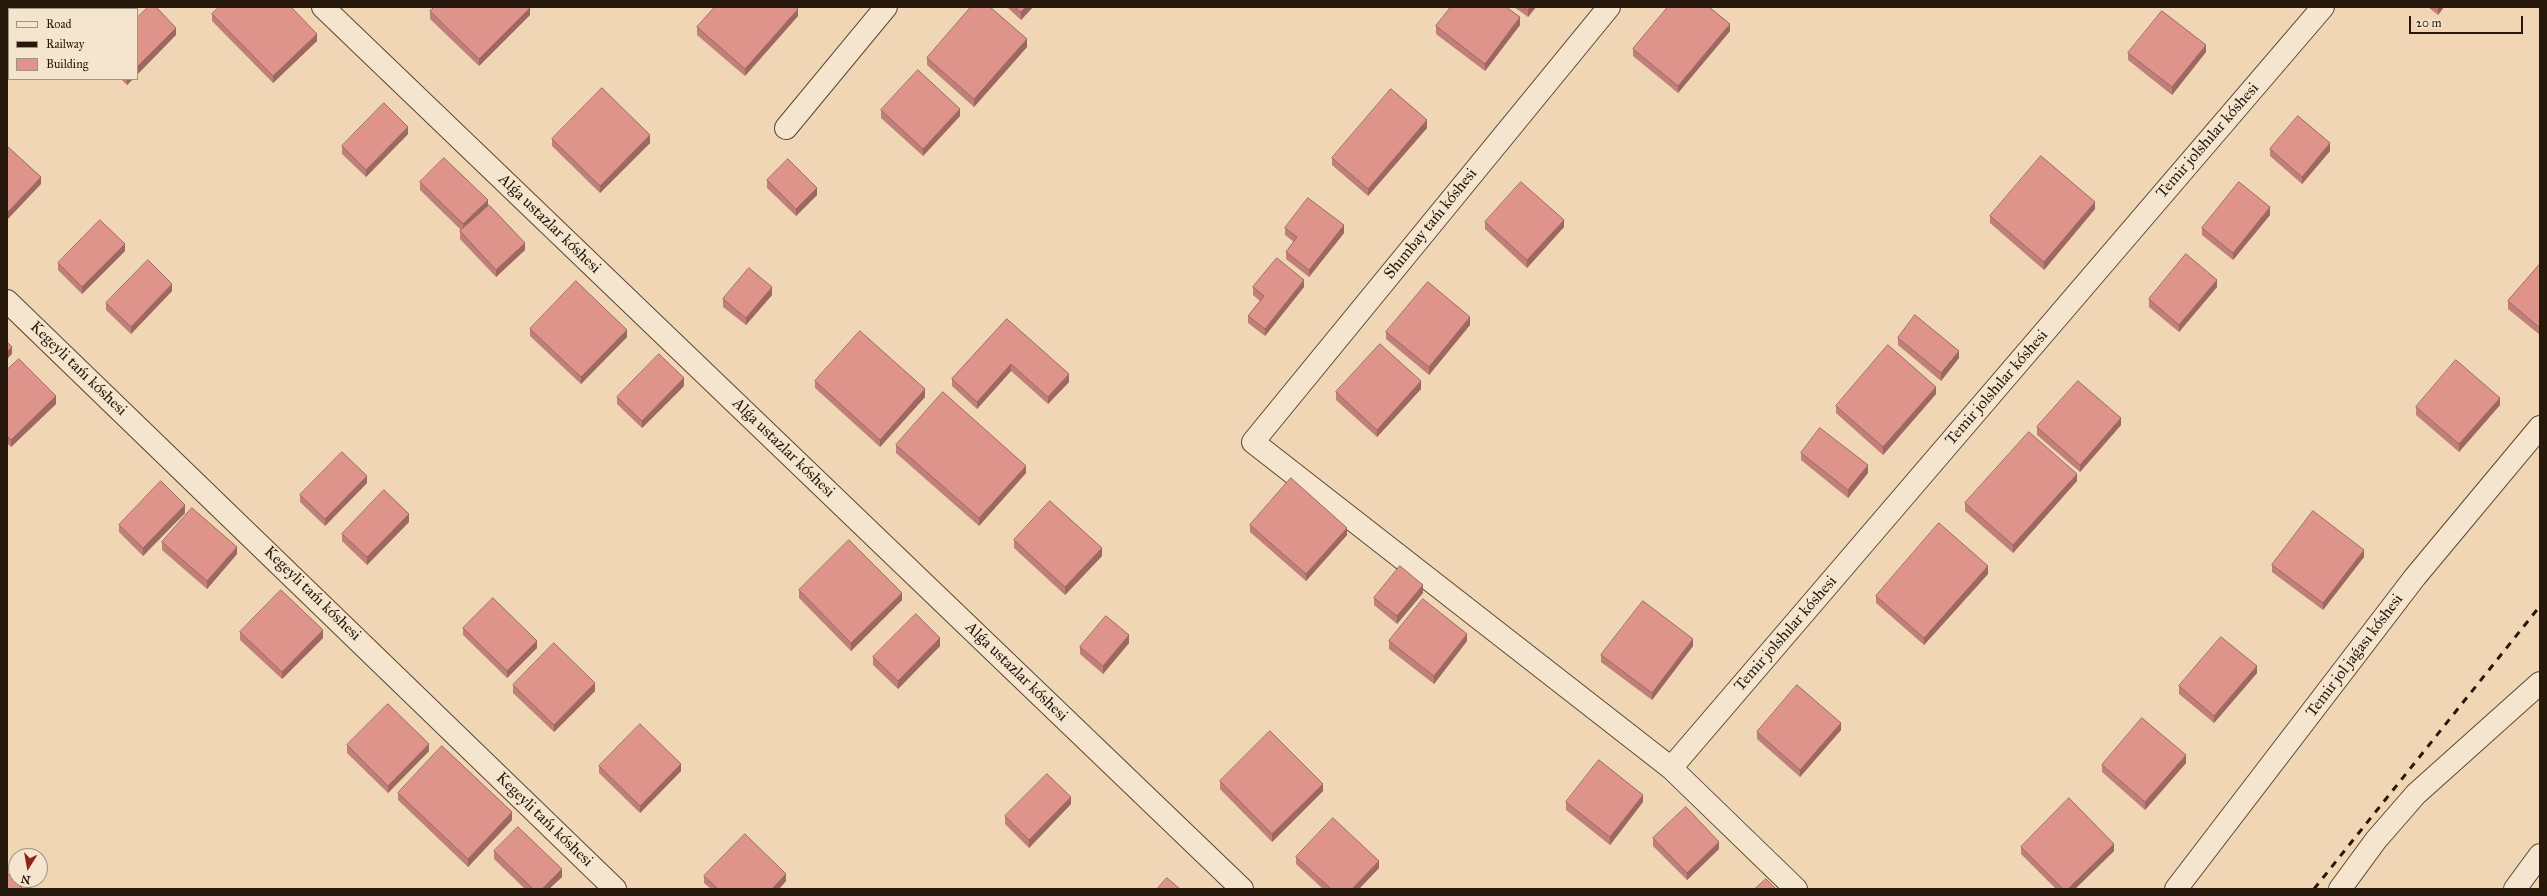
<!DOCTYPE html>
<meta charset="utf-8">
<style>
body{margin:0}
#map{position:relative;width:2547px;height:896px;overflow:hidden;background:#f0d6b4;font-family:"IM FELL Great Primer",serif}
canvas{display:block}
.frame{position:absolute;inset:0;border:8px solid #26180a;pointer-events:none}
.legend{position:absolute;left:8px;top:8px;width:130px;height:72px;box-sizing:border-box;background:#f5e4ce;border:1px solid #a29280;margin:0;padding:5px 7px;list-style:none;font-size:12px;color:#26180a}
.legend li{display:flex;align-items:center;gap:8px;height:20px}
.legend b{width:20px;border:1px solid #a29280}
.north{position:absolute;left:8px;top:848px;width:40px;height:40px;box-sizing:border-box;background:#f5e4ce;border:1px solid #a29280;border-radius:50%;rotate:191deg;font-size:11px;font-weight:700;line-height:16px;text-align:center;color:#26180a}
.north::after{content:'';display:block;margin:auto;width:14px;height:18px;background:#8f2418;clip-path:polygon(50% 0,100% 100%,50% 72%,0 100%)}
.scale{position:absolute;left:2409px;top:16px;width:114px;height:18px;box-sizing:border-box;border:2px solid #26180a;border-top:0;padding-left:5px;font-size:12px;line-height:14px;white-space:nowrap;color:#26180a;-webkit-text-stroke:3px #f5e4ce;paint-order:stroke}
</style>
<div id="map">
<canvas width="2547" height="896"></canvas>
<div class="frame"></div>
<ul class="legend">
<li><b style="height:5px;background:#f5e4ce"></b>Road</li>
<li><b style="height:5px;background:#26180a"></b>Railway</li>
<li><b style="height:11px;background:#df948b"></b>Building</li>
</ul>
<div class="north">N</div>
<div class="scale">20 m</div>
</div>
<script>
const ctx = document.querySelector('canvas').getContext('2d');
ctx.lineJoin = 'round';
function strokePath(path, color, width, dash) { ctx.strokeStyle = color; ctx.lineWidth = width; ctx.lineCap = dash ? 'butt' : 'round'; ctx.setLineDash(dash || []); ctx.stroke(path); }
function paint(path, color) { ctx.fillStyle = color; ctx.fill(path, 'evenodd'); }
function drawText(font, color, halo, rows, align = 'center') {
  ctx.font = font + ' "IM FELL Great Primer",serif'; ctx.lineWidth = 4; ctx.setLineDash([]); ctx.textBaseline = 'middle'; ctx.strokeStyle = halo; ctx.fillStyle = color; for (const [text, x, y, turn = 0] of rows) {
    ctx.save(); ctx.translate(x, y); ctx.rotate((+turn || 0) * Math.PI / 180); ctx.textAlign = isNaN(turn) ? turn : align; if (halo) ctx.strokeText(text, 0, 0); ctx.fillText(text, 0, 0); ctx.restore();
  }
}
const street = new Path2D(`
 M323 7 1242 889
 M1609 7 1253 442 1671 768 1796 889
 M786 128 886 7
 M7 301 615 889
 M1671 768 2323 7
 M2176 889 2415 577 2540 427
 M2340 889 2376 840 2416 794 2540 683
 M2515 889 2540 855`);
strokePath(street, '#584834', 24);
strokePath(street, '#f5e4ce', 22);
strokePath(new Path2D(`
 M2314 889 2540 606`), '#26180a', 3, [7, 7]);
paint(new Path2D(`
 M1007 7H1033L1021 20Z
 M1514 7H1536L1528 17Z
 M2428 7H2444L2438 15Z
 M430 11 530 15 479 66 430 19Z
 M212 14 317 41 273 83 212 21Z
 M798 16 745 76 697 35V27Z
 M1520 25 1485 71 1436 34V26Z
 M1730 31 1678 93 1633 56V49Z
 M1027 47 974 107 927 65V58Z
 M2206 52 2172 95 2128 60V53Z
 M121 79H133L127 85Z
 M881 110 960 116 923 156 881 118Z
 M1427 128 1368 196 1332 165V158Z
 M408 134 366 177 342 154V146Z
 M552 139 650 143 600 193 552 146Z
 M2270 149 2330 151 2302 184 2270 156Z
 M767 180 817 195 796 216 767 188Z
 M420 182 488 206 525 250 496 277 460 239V231L461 230 420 190Z
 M2095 209 2044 270 1990 223V216Z
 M2270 215 2233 260 2202 235V228Z
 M1485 222 1564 227 1527 268 1485 229Z
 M1285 228 1344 233 1309 277 1286 259V252L1294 242 1285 235Z
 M125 251 82 294 58 270V263Z
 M2540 264V335L2508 309V301Z
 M1253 287H1304L1265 336 1248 323V316L1260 301 1253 295Z
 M2217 287 2179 332 2149 307V299Z
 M172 291 131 334 106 310V303Z
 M772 295 746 325 723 307V299Z
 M1007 319 1069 382 1048 404 1011 371 977 409 952 386V379Z
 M1470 325 1429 375 1386 339V332Z
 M530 329 627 337 581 384 530 336Z
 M1898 338 1959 358 1941 381 1898 345Z
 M7 370 56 404 11 447 7 443Z
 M815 381 925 397 880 447 815 388Z
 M684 386 642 428 617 404V397Z
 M1421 389 1377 437 1336 400V392Z
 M1936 394 1883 455 1836 413V406Z
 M2500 405 2459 452 2416 415V407Z
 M2121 425 2080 472 2037 435V427Z
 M896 445 1026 473 979 526 896 453Z
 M1801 453 1868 473 1848 498 1801 460Z
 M2077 481 2013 553 1965 511V503Z
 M367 483 325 526 300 502V495Z
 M185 513 143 556 119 532V525Z
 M409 522 367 565 342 541V534Z
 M1250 525 1347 535 1306 581 1250 532Z
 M1014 540 1102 556 1065 595 1014 548Z
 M162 542 237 554 207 589 162 550Z
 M2364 557 2323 610 2272 572V565Z
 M1988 574 1924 645 1876 603V596Z
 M799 590 902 600 851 651 799 598Z
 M1423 593 1397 624 1374 605V598Z
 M463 628 537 648 507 678 463 635Z
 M240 632 323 638 282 679 240 640Z
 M1389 641H1467L1434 684 1389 649Z
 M1129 643 1103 674 1080 654V647Z
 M940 646 898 689 873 665V657Z
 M1693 646 1652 700 1601 662V655Z
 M2257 673 2214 723 2179 694V686Z
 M513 685 595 691 554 732 513 693Z
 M1841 730 1800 777 1757 739V732Z
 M347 745 429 751 388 793 347 753Z
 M2186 763 2145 810 2102 772V765Z
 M599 766 681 771 640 813 599 773Z
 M1220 781 1323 791 1272 842 1220 789Z
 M398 793 512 820 468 867 398 800Z
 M1566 802H1643L1610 845 1566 810Z
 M1071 804 1029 848 1005 824V816Z
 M1653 838 1719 849 1687 880 1653 846Z
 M2021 847 2114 851 2075 889H2056L2021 854Z
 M494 851 562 877 549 889H525L494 859Z
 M1296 857 1379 868 1359 889H1323L1296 864Z
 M704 876 786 881 779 889H711L704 883Z`), '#c07f78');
paint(new Path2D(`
 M1026 7H1033L1021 20V12Z
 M1530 7H1536L1528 17V10Z
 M2438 7H2444L2438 15Z
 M530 8V15L479 66V59Z
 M798 9V16L745 76V69Z
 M1520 17V25L1485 71V64Z
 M1730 24V31L1678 93V86Z
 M176 28V35L137 75V67Z
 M317 34V41L273 83V76Z
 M1027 39V47L974 107V99Z
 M2206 45V52L2172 95V87Z
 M127 79H133L127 85Z
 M960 109V116L923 156V149Z
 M1427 120V128L1368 196V189Z
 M408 127V134L366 177V170Z
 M650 135V143L600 193V186Z
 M2330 143V151L2302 184V177Z
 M41 177V184L7 220V213Z
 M817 188V195L796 216V209Z
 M488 200V207L463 232V224Z
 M2095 202V209L2044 270V262Z
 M2270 207V215L2233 260V253Z
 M1564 220V227L1527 268V260Z
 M1344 225V233L1309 277V270Z
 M525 243V250L496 277V270Z
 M125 244V251L82 294V287Z
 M1304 280V287L1265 336V329Z
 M2217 280V287L2179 332V325Z
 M172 284V291L131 334V327Z
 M772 287V295L746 325V318Z
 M1470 317V325L1429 375V367Z
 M627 330V337L581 384V377Z
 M12 347V354L7 359V352Z
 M1959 351V358L1941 381V373Z
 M1011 364V371L977 409V402Z
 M1069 374V382L1048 404V397Z
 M684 378V386L642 428V421Z
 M1421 381V389L1377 437V430Z
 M1936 387V394L1883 455V447Z
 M925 389V397L880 447V440Z
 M56 396V404L11 447V440Z
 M2500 398V405L2459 452V444Z
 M2121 418V425L2080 472V465Z
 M1868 465V473L1848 498V490Z
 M1026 466V473L979 526V518Z
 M2077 474V481L2013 553V545Z
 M367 476V483L325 526V519Z
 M185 505V513L143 556V548Z
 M409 514V522L367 565V557Z
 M1347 528V535L1306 581V574Z
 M237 547V554L207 589V581Z
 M1102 548V556L1065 595V587Z
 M2364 550V557L2323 610V603Z
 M1988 566V574L1924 645V638Z
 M1423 585V593L1397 624V616Z
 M902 593V600L851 651V643Z
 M323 630V638L282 679V672Z
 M1467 634V641L1434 684V676Z
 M1129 635V643L1103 674V666Z
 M940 638V646L898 689V681Z
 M1693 639V646L1652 700V693Z
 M537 641V648L507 678V671Z
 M2257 666V673L2214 723V716Z
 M595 683V691L554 732V725Z
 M1841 723V730L1800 777V770Z
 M429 744V751L388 793V786Z
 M2186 755V763L2145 810V802Z
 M681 764V771L640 813V806Z
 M1323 784V791L1272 842V834Z
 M1643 795V802L1610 845V837Z
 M1071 797V804L1029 848V840Z
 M512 812V820L468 867V859Z
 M1719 842V849L1687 880V873Z
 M2114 844V851L2075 889H2068Z
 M1379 861V868L1359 889H1352Z
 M562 869V877L549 889H542Z
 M786 874V881L779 889H772Z`), '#9c6861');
const building = new Path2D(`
 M148 7H156L176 28 137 67V18Z
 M219 7H291L317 34 273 76 212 14Z
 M435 7H529L530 8 479 59 430 11Z
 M715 7H796L798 9 745 69 697 27Z
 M971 7H990L1027 39 974 99 927 58Z
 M1015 7H1026L1021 12Z
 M1451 7H1506L1520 17 1485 64 1436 26Z
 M1524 7H1530L1528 10Z
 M1668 7H1709L1730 24 1678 86 1633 49Z
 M2162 11 2206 45 2172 87 2128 53Z
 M918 70 960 109 923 149 881 110Z
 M602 88 650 135 600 186 552 139Z
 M1391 89 1427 120 1368 189 1332 158Z
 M384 103 408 127 366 170 342 146Z
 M2298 116 2330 143 2302 177 2270 149Z
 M7 146 41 177 7 213Z
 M2041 156 2095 202 2044 262 1990 216Z
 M444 158 488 200 463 224 420 182Z
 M788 159 817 188 796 209 767 180Z
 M1521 182 1564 220 1527 260 1485 222Z
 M2239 182 2270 207 2233 253 2202 228Z
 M1308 198 1344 225 1309 270 1286 252 1297 237 1285 228Z
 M489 205 525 243 496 270 460 231Z
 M100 220 125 244 82 287 58 263Z
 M2186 254 2217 280 2179 325 2149 299Z
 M1277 258 1304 280 1265 329 1248 316 1264 296 1253 287Z
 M148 260 172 284 131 327 106 303Z
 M2540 264V328L2508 301Z
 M749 268 772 287 746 318 723 299Z
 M576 281 627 330 581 377 530 329Z
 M1428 282 1470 317 1429 367 1386 332Z
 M1915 315 1959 351 1941 373 1898 338Z
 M1007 319 1069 374 1048 397 1011 364 977 402 952 379Z
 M860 331 925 389 880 440 815 381Z
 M7 342 12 347 7 352Z
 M1380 344 1421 381 1377 430 1336 392Z
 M1888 345 1936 387 1883 447 1836 406Z
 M659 354 684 378 642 421 617 397Z
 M19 359 56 396 11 440 7 436V370Z
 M2456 360 2500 398 2459 444 2416 407Z
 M2078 381 2121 418 2080 465 2037 427Z
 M943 392 1026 466 979 518 896 445Z
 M1820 428 1868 465 1848 490 1801 453Z
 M2029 432 2077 474 2013 545 1965 503Z
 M342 452 367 476 325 519 300 495Z
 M1291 478 1347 528 1306 574 1250 525Z
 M161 481 185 505 143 548 119 525Z
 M384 490 409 514 367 557 342 534Z
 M1050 501 1102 548 1065 587 1014 540Z
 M192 508 237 547 207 581 162 542Z
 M2313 511 2364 550 2323 603 2272 565Z
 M1939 523 1988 566 1924 638 1876 596Z
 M849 540 902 593 851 643 799 590Z
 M1400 566 1423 585 1397 616 1374 598Z
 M281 590 323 630 282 672 240 632Z
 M493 598 537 641 507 671 463 628Z
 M1423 599 1467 634 1434 676 1389 641Z
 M1643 601 1693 639 1652 693 1601 655Z
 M916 614 940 638 898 681 873 657Z
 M1106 616 1129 635 1103 666 1080 647Z
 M2221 637 2257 666 2214 716 2179 686Z
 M554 643 595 683 554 725 513 685Z
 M1797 685 1841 723 1800 770 1757 732Z
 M388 704 429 744 388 786 347 745Z
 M2142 718 2186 755 2145 802 2102 765Z
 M640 724 681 764 640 806 599 766Z
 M1270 731 1323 784 1272 834 1220 781Z
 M442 746 512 812 468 859 398 793Z
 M1599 760 1643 795 1610 837 1566 802Z
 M1047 774 1071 797 1029 840 1005 816Z
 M2069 798 2114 844 2068 889H2063L2021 847Z
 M1686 807 1719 842 1687 873 1653 838Z
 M1333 818 1379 861 1352 889H1331L1296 857Z
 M518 827 562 869 542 889H533L494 851Z
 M745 834 786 874 772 889H718L704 876Z
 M7 873 23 889H7Z
 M1167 878 1180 889H1157Z
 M1766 879 1776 889H1755Z`);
paint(building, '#df948b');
strokePath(building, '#9c6861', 1);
drawText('16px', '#26180a', '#f5e4ce', [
 ["Temir jolshılar kóshesi",2208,141,-49],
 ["Alǵa ustazlar kóshesi",549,224,44],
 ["Shımbay tańı kóshesi",1431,224,-51],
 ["Kegeyli tańı kóshesi",78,369,44],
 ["Temir jolshılar kóshesi",1997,388,-49],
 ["Alǵa ustazlar kóshesi",783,448,44],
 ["Kegeyli tańı kóshesi",312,594,44],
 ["Temir jolshılar kóshesi",1786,634,-49],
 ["Temir jol jaǵası kóshesi",2355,656,-53],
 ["Alǵa ustazlar kóshesi",1016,672,44],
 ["Kegeyli tańı kóshesi",544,820,44]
]);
</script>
